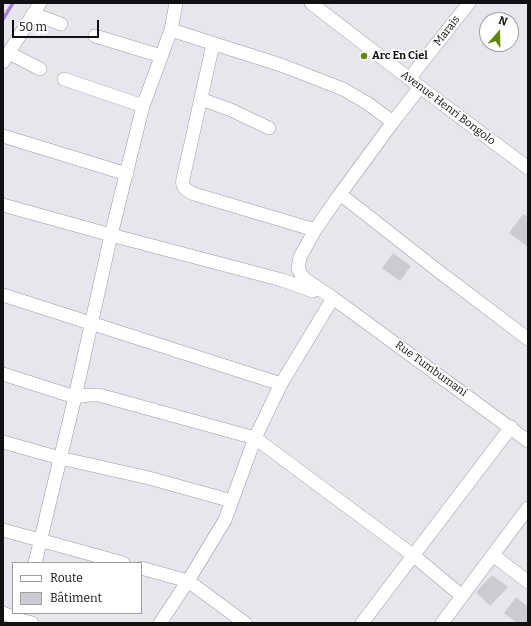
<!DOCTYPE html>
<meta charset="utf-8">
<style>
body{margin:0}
#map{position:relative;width:531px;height:626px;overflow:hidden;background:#e8e5ec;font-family:Bitter,serif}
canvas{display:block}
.frame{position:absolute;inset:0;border:4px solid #111012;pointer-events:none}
.legend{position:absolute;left:12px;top:562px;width:130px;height:52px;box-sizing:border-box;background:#fff;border:1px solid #a09fa0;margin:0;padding:5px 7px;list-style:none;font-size:12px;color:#111012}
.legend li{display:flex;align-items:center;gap:8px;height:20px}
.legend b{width:20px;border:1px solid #a09fa0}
.north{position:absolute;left:479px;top:12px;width:40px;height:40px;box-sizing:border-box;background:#fff;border:1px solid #a09fa0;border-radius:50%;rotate:20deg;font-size:11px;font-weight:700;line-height:16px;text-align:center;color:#111012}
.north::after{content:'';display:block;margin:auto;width:14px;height:18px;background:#638708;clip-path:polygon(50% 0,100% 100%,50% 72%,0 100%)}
.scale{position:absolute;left:12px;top:20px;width:87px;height:18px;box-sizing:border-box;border:2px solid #111012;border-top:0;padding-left:5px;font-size:12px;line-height:14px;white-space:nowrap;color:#111012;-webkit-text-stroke:3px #fff;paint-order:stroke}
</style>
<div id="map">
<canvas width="531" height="626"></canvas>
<div class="frame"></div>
<ul class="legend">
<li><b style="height:5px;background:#fff"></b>Route</li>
<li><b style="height:11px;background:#cdcbd2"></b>Bâtiment</li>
</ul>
<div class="north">N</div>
<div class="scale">50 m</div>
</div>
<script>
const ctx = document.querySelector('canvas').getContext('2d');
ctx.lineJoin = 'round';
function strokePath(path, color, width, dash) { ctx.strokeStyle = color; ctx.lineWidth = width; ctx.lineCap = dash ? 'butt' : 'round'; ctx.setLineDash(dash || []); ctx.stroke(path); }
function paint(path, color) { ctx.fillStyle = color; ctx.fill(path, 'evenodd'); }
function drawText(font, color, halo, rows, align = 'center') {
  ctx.font = font + ' Bitter,serif'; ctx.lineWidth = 3.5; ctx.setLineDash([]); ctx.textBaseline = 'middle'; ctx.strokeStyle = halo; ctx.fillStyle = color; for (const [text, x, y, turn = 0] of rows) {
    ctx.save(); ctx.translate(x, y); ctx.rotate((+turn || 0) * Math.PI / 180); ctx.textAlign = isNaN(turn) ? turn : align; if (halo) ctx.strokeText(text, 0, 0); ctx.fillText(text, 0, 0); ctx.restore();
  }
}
strokePath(new Path2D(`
 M3 19 13 3`), '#a886db', 3.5);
paint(new Path2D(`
 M523 214 528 217V247L509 233Z
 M393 253 411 266 400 281 382 268Z
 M492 575 508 587 490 606 476 592Z
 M516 597 528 607V623H517L504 613Z`), '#cdcbd2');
const minor = new Path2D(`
 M311 3 420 87 528 168
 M34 14 61 24
 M171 30 281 65 343 89 367 103 393 122
 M95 36 161 56
 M213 44 183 179C181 188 187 190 194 194L315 230
 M9 53 40 69
 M3 62 40 3
 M64 79 143 106
 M409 79 469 3
 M420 87 393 122 340 194 315 230 300 257 298 268 303 278 333 298 528 441
 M201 99 231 110 269 128
 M3 136 127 174
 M340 194 437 270 528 339
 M3 205 111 235 282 280 313 291
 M3 295 281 384
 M3 374 75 397 89 395H99L255 438 414 556 462 596
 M3 442 60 458 149 478 232 501
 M3 530 123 563
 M493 555 528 582
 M35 563 75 397 111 235 143 106 171 30 176 3
 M141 568 188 581 245 623
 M3 613 20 620 32 623
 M160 623 188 581 225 520 255 438 281 384 333 298
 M362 623 511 427
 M442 623 528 508`);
strokePath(minor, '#9c9aa0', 14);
strokePath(minor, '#fff', 13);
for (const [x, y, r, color] of [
 [364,56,4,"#638708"]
]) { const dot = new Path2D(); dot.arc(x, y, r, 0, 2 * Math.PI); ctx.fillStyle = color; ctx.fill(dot); strokePath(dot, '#fff', 1.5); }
drawText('11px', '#111012', '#fff', [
 ["Marais",447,31,-52],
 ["Avenue Henri Bongolo",448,108,37],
 ["Rue Tumbumani",431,369,36]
]);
drawText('bold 11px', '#111012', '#fff', [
 ["Arc En Ciel",372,56]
], 'left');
</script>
